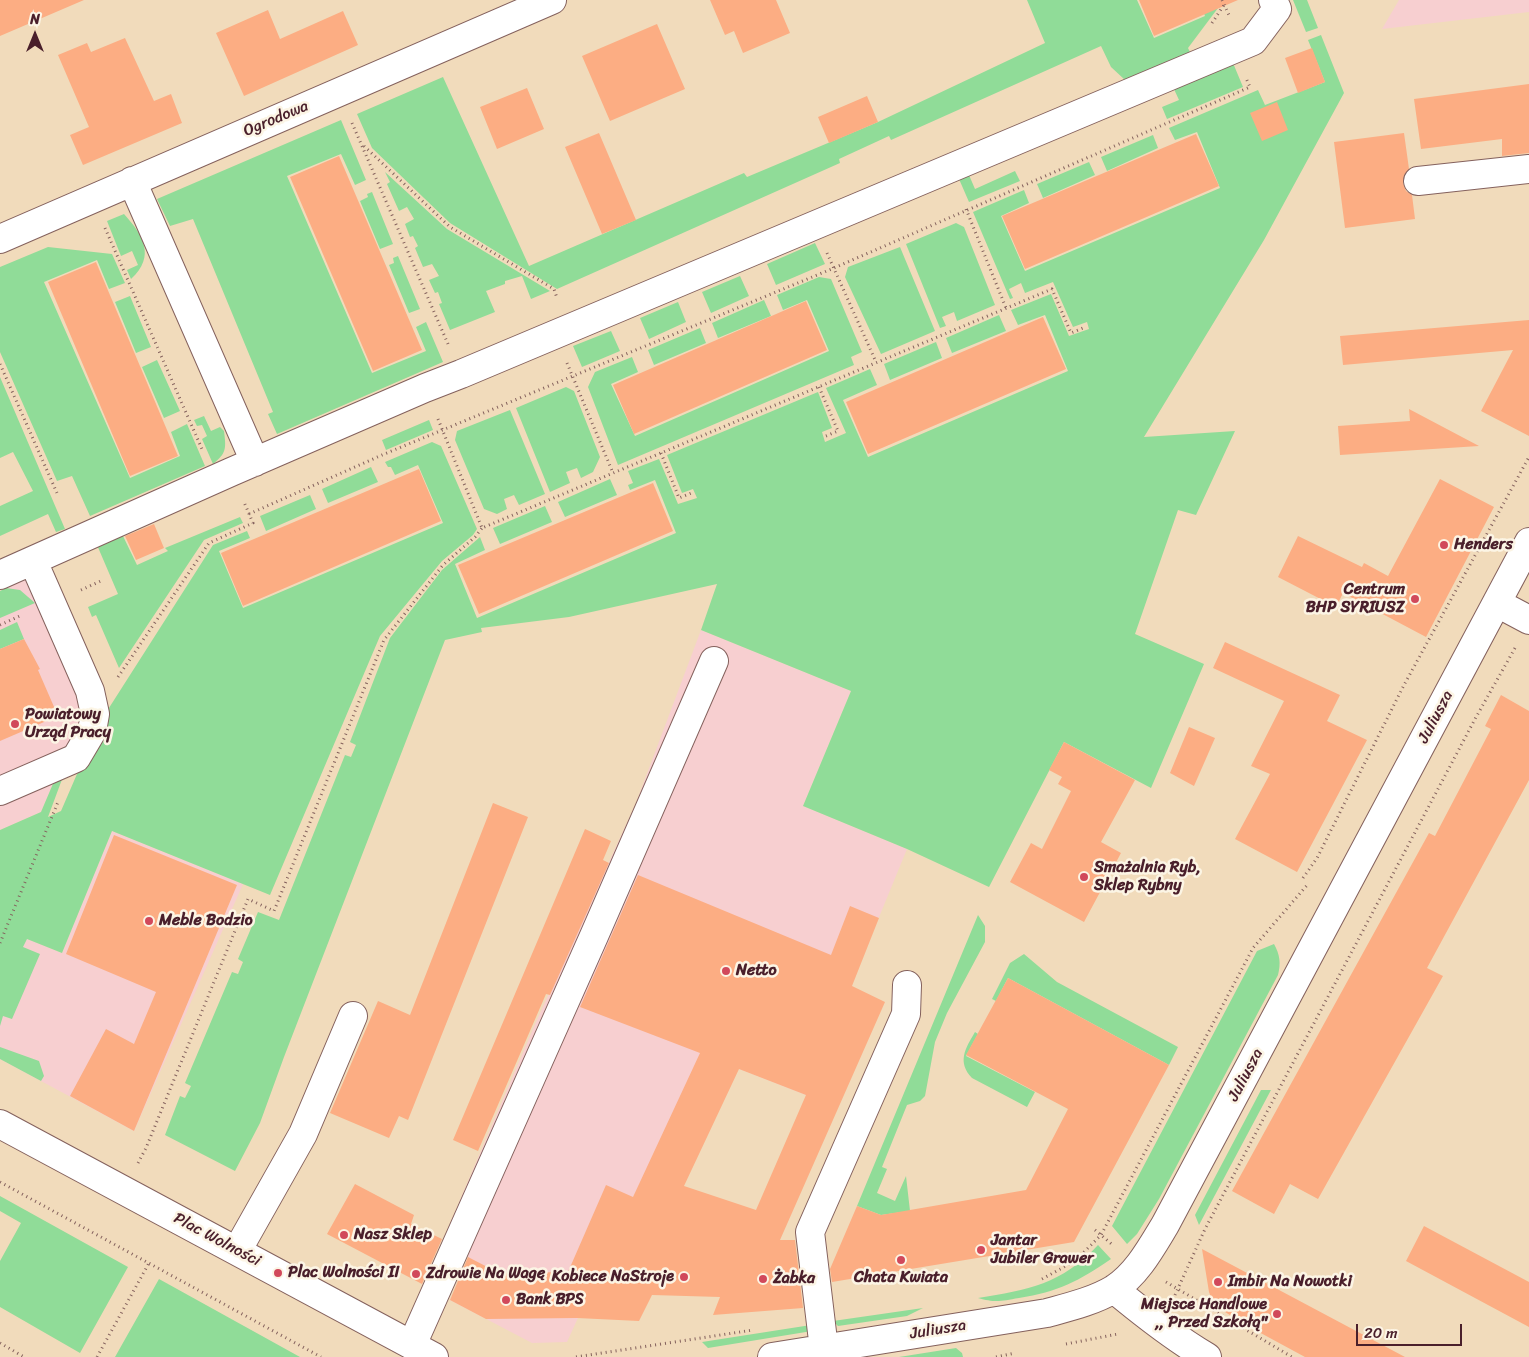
<!DOCTYPE html>
<meta charset="utf-8">
<style>
body{margin:0}
#map{position:relative;width:1529px;height:1357px;overflow:hidden;background:#f1dbbb;font-family:Sriracha,sans-serif}
canvas{display:block}
.north{position:absolute;left:10px;top:10px;width:50px;height:50px;-webkit-text-stroke:4px #fcf5e5;paint-order:stroke;rotate:0deg;font-size:14px;font-weight:700;line-height:20px;text-align:center;color:#4a1f2b}
.north::after{content:'';display:block;margin:auto;width:18px;height:22px;background:#4a1f2b;clip-path:polygon(50% 0,100% 100%,50% 72%,0 100%)}
.scale{position:absolute;left:1356px;top:1324px;width:106px;height:22px;box-sizing:border-box;border:2px solid #4a1f2b;border-top:0;padding-left:6px;font-size:15px;line-height:18px;white-space:nowrap;color:#4a1f2b;-webkit-text-stroke:4px #fcf5e5;paint-order:stroke}
</style>
<div id="map">
<canvas width="1529" height="1357"></canvas>
<div class="north">N</div>
<div class="scale">20 m</div>
</div>
<script>
const ctx = document.querySelector('canvas').getContext('2d');
ctx.lineJoin = 'round';
function paint(path, color) { ctx.fillStyle = color; ctx.fill(path, 'evenodd'); }
function strokePath(path, color, width, dash) { ctx.strokeStyle = color; ctx.lineWidth = width; ctx.lineCap = dash ? 'butt' : 'round'; ctx.setLineDash(dash || []); ctx.stroke(path); }
function drawText(font, color, halo, rows, align = 'center') {
  ctx.font = font + ' Sriracha,sans-serif'; ctx.lineWidth = 5; ctx.setLineDash([]); ctx.textBaseline = 'middle'; ctx.strokeStyle = halo; ctx.fillStyle = color; for (const [text, x, y, turn = 0] of rows) {
    ctx.save(); ctx.translate(x, y); ctx.rotate((+turn || 0) * Math.PI / 180); ctx.textAlign = isNaN(turn) ? turn : align; if (halo) ctx.strokeText(text, 0, 0); ctx.fillText(text, 0, 0); ctx.restore();
  }
}
paint(new Path2D(`
 M1399 0H1529V12L1382 29Z
 M31 577 102 738 55 779 41 812 0 830V591Z
 M701 630 851 691 803 806 907 849 806 1095 714 1059 633 1197 567 1342 532 1343 450 1300 471 1259 443 1240 536 1022 636 803Z
 M112 831 243 884 134 1131 0 1059V963L13 933 62 953Z`), '#f7cfd0');
paint(new Path2D(`
 M1027 0H1137L1154 38 1205 16 1199 0 1218 8 1188 48 1191 54 1125 80 1111 67 1101 46 891 140 889 136 839 159 840 163 557 289 450 223 372 148 357 114 443 77 529 266 744 173 747 177 878 122 1045 43Z
 M1293 0H1307L1318 28 1306 32Z
 M1321 35 1344 93 1264 240 1144 437 1235 431 1196 515 1178 510 1135 634 1204 664 1151 788 1064 742 989 887 907 849 803 806 851 691 701 630 717 584 569 617 481 628 482 632 445 640 284 1057 260 1123 235 1171 165 1135 180 1096 185 1098 191 1086 185 1083 232 972 238 974 243 962 238 959 258 912 279 920 345 755 351 757 356 745 350 742 390 638 442 570 480 537 485 550 455 564 477 618 676 533 655 480 630 490 628 485 633 483 628 471 659 459 678 504 697 498 693 489 682 493 667 455 818 392 832 428 822 432 825 442 846 433 826 388 870 369 877 385 843 400 868 457 1068 371 1045 315 1018 325 1011 310 1051 294 1069 336 1089 329 1087 322 1073 327 1053 282 1025 293 1021 283 1009 289 1013 298 1010 299 973 212 1024 190 1029 203 1001 216 1025 271 1220 188 1197 132 1175 140 1169 128 1258 90 1265 105 1325 82 1308 40Z
 M1233 63 1243 87 1167 119 1162 107 1179 100 1173 87Z
 M341 120 366 180 355 185 341 154 287 176 372 373 426 351 416 327 426 322 443 362 277 434 268 414 273 412 193 219 170 226 157 199Z
 M1153 135 1158 148 1107 171 1101 157Z
 M1089 162 1095 175 1043 198 1037 184Z
 M1015 171 1020 181 969 202 959 179 969 175 975 189Z
 M385 172 447 229 550 291 531 299 522 276 505 281V284L486 291 495 312 450 330 439 304 442 303 438 292 435 293 429 280 439 276 432 264 423 267 415 248 418 246 413 236 410 237 405 224 414 219 407 207 399 211 387 184 390 182Z
 M372 192 393 244 380 249 360 201 368 197 367 194Z
 M124 214C143 235 156 256 131 279L127 270 138 265 132 251 121 256 107 221Z
 M956 223 964 227 995 305 957 321 954 312 942 317 946 326 940 328 906 244Z
 M815 243 825 264 776 285 767 264Z
 M48 247 112 254 125 283 109 289 97 260 44 282 130 478 180 456 171 432 187 424 205 466 90 516 72 476 57 481 0 352V267Z
 M900 247 935 331 881 354 845 277 848 267Z
 M398 256 420 309 409 313 389 265 394 263 393 258Z
 M740 276 749 296 711 313 702 292Z
 M819 277 831 279 862 352 851 357 854 365 618 465 588 387 595 372 632 357 638 372 611 384 635 436 829 351 807 300 783 310 777 295Z
 M130 296 151 347 136 353 115 302Z
 M764 300 771 316 718 338 712 323Z
 M678 302 686 322 649 339 640 318Z
 M999 315 1006 331 952 353 946 338Z
 M700 328 706 343 654 365 648 350Z
 M611 331 620 351 582 367 573 346Z
 M936 342 942 358 890 380 884 364Z
 M157 360 180 411 164 418 142 367Z
 M0 377 65 529 56 532 48 514 0 536V506L33 491 13 452 0 458Z
 M566 387 574 391 600 457 593 472 581 478 577 468 566 472 570 483 550 492 516 408Z
 M510 410 545 494 519 505 514 495 504 499 507 509 497 514 484 509 455 440 457 431Z
 M204 416 211 431 220 427 224 431C226 448 227 453 213 464L202 439 207 436 202 425 197 426 194 420Z
 M429 420 433 430 386 450 382 440Z
 M432 442 441 446 477 529 473 535 442 561 380 636 270 895 112 831 62 953 27 939 23 947 40 954 12 1019 3 1016 0 1026V830L41 812 55 779 64 774 48 817 61 811 77 774 102 738 100 722 213 545 247 531 250 538 219 551 243 608 443 523 418 465 395 475 391 467H388L385 462Z
 M371 467 378 482 328 503 322 489Z
 M610 479 617 495 565 517 558 502Z
 M310 495 316 509 266 531 260 516Z
 M545 506 552 522 500 544 493 528Z
 M240 517 243 523 204 540 119 668 96 615 92 617 88 607 118 594 97 545 122 534 137 565 168 551 165 548Z
 M6 588 20 590 35 603 0 618V591Z
 M17 622 24 639 0 649V630Z
 M978 915 985 926V942L947 1013 935 1042 925 1096 920 1101 907 1105 882 1167 887 1169 877 1193 895 1201 906 1176 910 1211 881 1215 857 1206Z
 M1274 944C1280 955 1281 963 1278 975L1159 1199 1137 1234 1127 1244 1112 1226 1257 951Z
 M1024 954 1057 982 1178 1047 1169 1065 1008 978 996 1001 992 999 1010 963Z
 M975 1032 978 1034 966 1056 1035 1092 1027 1107 972 1078C957 1062 965 1049 975 1032Z
 M0 1047 39 1061 44 1076 41 1081 0 1059Z
 M1261 1090H1271L1199 1225 1195 1215Z
 M0 1196 128 1267 80 1353 0 1307V1261L21 1223 0 1211Z
 M1098 1245 1111 1259C1079 1281 1058 1292 1019 1298 1001 1301 996 1303 978 1298 1028 1290 1062 1284 1098 1245Z
 M159 1279 300 1357H115Z
 M923 1308 907 1316 838 1326 833 1321Z
 M811 1325 812 1331 708 1348 702 1342Z
 M956 1348 962 1353 963 1357H899Z`), '#90dc98');
paint(new Path2D(`
 M0 0H84L0 36Z
 M710 0H776L790 33 743 53 734 31 725 35Z
 M1139 0H1238L1154 36Z
 M268 10 280 39 343 11 358 45 244 96 216 33Z
 M657 24 685 89 610 121 582 56Z
 M125 38 154 101 171 94 182 123 83 165 70 135 89 127 58 55 87 43 91 52Z
 M1312 48 1325 82 1298 93 1285 58Z
 M1529 84V153L1502 156V139L1421 149 1414 99Z
 M527 88 544 129 497 149 480 107Z
 M867 96 878 122 829 143 818 117Z
 M1277 102 1288 130 1262 141 1250 113Z
 M599 133 636 220 602 234 565 147Z
 M1404 133 1409 169 1404 175 1403 183 1406 191 1412 195 1415 219 1345 228 1334 142Z
 M1196 134 1219 186 1025 269 1002 216Z
 M339 156 422 350 373 371 290 177Z
 M96 262 178 456 130 476 48 282Z
 M806 301 827 350 634 434 613 385Z
 M1043 317 1066 369 868 454 846 402Z
 M1529 320V436L1481 411 1513 350 1343 365 1340 336Z
 M1409 409 1479 446 1340 455 1338 426 1410 421Z
 M419 469 441 521 243 606 221 553Z
 M1440 479 1494 507 1426 637 1343 593 1336 607 1278 577 1298 536 1362 567 1364 563 1388 576Z
 M653 483 673 531 479 614 458 565Z
 M154 524 164 548 136 560 125 536Z
 M24 639 40 669 38 670 58 716 0 741V649Z
 M1225 642 1340 695 1327 721 1367 740 1297 872 1235 839 1270 774 1251 766 1284 701 1213 668Z
 M1501 695 1529 711V780L1427 968 1443 976 1318 1199 1290 1184 1274 1214 1232 1191 1429 833 1435 836 1491 729 1485 726Z
 M1189 727 1215 738 1194 786 1170 773Z
 M1064 742 1135 780 1101 842 1121 853 1084 922 1010 882 1031 843 1042 849 1071 791 1058 784 1062 777 1049 770Z
 M493 803 528 817 408 1120 399 1116 389 1138 330 1113 378 1001 410 1015Z
 M585 829 611 841 603 860 609 863 550 995 546 994 478 1151 453 1140Z
 M114 835 237 885 134 1131 70 1096 106 1029 134 1044 156 992 66 954Z
 M638 875 831 955 850 906 879 918 852 986 885 1002 780 1240H795L803 1308 713 1315 720 1297 652 1295 639 1321 577 1318 486 1319 450 1300 468 1257 499 1273 568 1272 606 1185 633 1197 700 1053 580 1007ZM739 1069 806 1095 756 1210 684 1186Z
 M1008 978 1169 1065 1074 1242 832 1282 830 1269 857 1206 881 1215 1026 1190 1068 1109 966 1055Z
 M355 1184 414 1215 411 1224 442 1239 422 1284 327 1234Z
 M1424 1226 1529 1282V1327L1406 1261Z
 M1202 1249 1405 1357H1305L1244 1324 1214 1305 1209 1292Z`), '#fcad83');
const minor = new Path2D(`
 M132 181 255 462
 M1418 181 1529 169
 M0 239 552 0
 M0 575 231 472 425 388 461 374 1253 41 1277 9 1273 0
 M1497 603 1529 620
 M0 791 76 758 92 731 95 714 90 691 33 561
 M0 1124 434 1357
 M237 1251 303 1134 353 1016
 M1114 1289C1144 1314 1173 1337 1207 1357
 M412 1345 594 936 714 661
 M824 1349 810 1232 906 1014 907 985
 M772 1357 1047 1313C1069 1307 1094 1301 1114 1289 1137 1274 1151 1248 1165 1225L1529 542`);
strokePath(minor, '#84615d', 30);
strokePath(new Path2D(`
 M1222 0 1229 15
 M1212 23 1224 5
 M352 123 448 344
 M364 146 450 227 554 289 557 298
 M966 209 1006 308
 M105 228 202 449
 M827 253 876 362
 M567 363 613 473
 M0 364 57 493
 M819 387 838 431 826 436
 M438 419 482 528 1052 289 1071 333 1083 328
 M661 453 679 498 694 492
 M249 514 382 455 834 268 1250 87 1246 78
 M81 590 103 580
 M0 625 22 615
 M118 677 209 543 253 523 244 502
 M1303 878 1317 858 1404 685 1529 457
 M0 943 58 802
 M138 1163 146 1148 248 899 274 911 384 640 443 565 475 537 482 528
 M0 1182 321 1357
 M1095 1230 1114 1246
 M1042 1279 1075 1261 1101 1235 1253 948 1308 884
 M1166 1282 1292 1357
 M1175 1295 1205 1229 1475 719 1515 648
 M0 1343 24 1357
 M1066 1344 1118 1334
 M97 1357 149 1263
 M576 1357 753 1330
 M996 1357 1015 1353`), '#84615d', 3, [1, 4]);
strokePath(minor, '#fff', 28);
for (const [x, y, r, color] of [
 [1444,545,5,"#d1495b"],
 [1415,599,5,"#d1495b"],
 [15,724,5,"#d1495b"],
 [1084,877,5,"#d1495b"],
 [149,921,5,"#d1495b"],
 [726,971,5,"#d1495b"],
 [344,1235,5,"#d1495b"],
 [981,1250,5,"#d1495b"],
 [901,1260,5,"#d1495b"],
 [278,1273,5,"#d1495b"],
 [416,1274,5,"#d1495b"],
 [684,1277,5,"#d1495b"],
 [763,1279,5,"#d1495b"],
 [1218,1282,5,"#d1495b"],
 [506,1300,5,"#d1495b"],
 [1277,1314,5,"#d1495b"]
]) { const dot = new Path2D(); dot.arc(x, y, r, 0, 2 * Math.PI); ctx.fillStyle = color; ctx.fill(dot); strokePath(dot, '#fcf5e5', 2); }
drawText('16px', '#4a1f2b', '#fcf5e5', [
 ["Ogrodowa",276,119,-23],
 ["Juliusza",1436,717,-62],
 ["Juliusza",1246,1075,-62],
 ["Plac Wolności",217,1240,28],
 ["Juliusza",938,1330,-9]
]);
drawText('bold 16px', '#4a1f2b', '#fcf5e5', [
 ["Henders",1454,545],
 ["Centrum",1405,590,"right"],
 ["BHP SYRIUSZ",1405,608,"right"],
 ["Powiatowy",25,715],
 ["Urząd Pracy",25,733],
 ["Smażalnia Ryb,",1094,868],
 ["Sklep Rybny",1094,886],
 ["Meble Bodzio",159,921],
 ["Netto",736,971],
 ["Nasz Sklep",354,1235],
 ["Jantar",991,1241],
 ["Jubiler Grawer",991,1259],
 ["Plac Wolności II",288,1273],
 ["Zdrowie Na Wagę",426,1274],
 ["Kobiece NaStroje",674,1277,"right"],
 ["Chata Kwiata",901,1278,"center"],
 ["Żabka",773,1279],
 ["Imbir Na Nowotki",1228,1282],
 ["Bank BPS",516,1300],
 ["Miejsce Handlowe",1267,1305,"right"],
 [",, Przed Szkołą\"",1267,1323,"right"]
], 'left');
</script>
